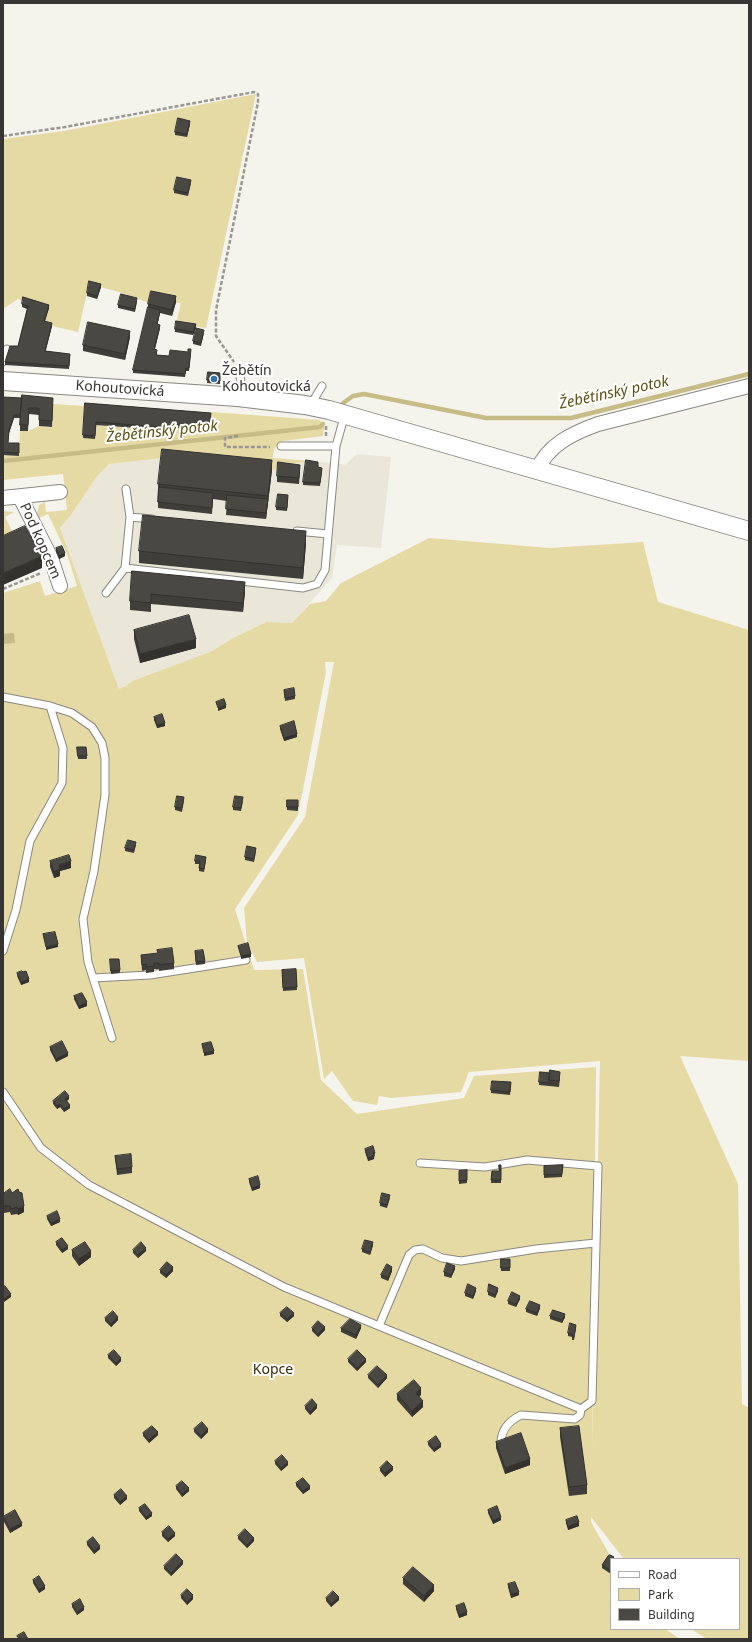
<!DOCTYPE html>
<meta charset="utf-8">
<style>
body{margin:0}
#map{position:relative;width:752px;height:1642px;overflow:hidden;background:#f4f3ec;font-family:"Noto Sans",sans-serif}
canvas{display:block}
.frame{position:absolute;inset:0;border:4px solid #363533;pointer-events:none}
.legend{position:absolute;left:610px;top:1558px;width:130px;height:72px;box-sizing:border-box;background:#fff;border:1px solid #afaead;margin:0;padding:5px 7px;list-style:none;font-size:12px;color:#363533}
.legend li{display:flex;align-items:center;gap:8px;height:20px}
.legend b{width:20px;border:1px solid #afaead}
</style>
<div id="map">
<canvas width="752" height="1642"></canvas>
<div class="frame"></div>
<ul class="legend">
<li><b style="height:5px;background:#fff"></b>Road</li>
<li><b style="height:11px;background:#e6daa4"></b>Park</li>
<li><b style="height:11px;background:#494843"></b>Building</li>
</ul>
</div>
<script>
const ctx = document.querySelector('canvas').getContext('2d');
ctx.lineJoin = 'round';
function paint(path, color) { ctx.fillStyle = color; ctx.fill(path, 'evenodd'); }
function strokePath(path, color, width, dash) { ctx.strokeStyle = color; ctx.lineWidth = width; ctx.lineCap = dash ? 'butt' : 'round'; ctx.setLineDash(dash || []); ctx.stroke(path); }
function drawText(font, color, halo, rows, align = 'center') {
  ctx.font = font + ' "Noto Sans",sans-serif'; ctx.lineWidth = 4; ctx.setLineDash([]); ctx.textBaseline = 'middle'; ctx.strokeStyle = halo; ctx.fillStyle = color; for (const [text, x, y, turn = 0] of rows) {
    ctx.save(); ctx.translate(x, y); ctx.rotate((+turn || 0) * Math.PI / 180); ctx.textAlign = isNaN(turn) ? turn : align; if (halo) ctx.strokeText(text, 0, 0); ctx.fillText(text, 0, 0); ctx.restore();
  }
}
paint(new Path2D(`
 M357 454 391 457 381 548 337 545 332 578 292 623 265 622 233 638 212 651 132 681 126 686 119 689 60 528 71 515 98 475 109 464 156 458 272 470 300 462 313 464 320 462 335 463 345 465Z`), '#eae7d9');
paint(new Path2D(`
 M256 94 206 328 176 324 181 303H149L119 292 89 284 78 332 44 324 48 308 18 299 3 309V139L64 131Z
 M53 404 85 406 95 439 96 425 176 431 177 428 209 430 211 412 320 420 324 427 323 436 283 441C275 445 273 450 273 458L313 461V464L300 462 272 470 162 458 109 464 98 475 71 515 60 528 119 689 126 686 132 681 212 651 233 638 266 622 292 623 310 604 326 601 341 583 429 538 550 548 643 542 658 602 749 630V1061L680 1056 738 1184 742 1404 749 1408V1639H707L691 1629H739V1559H624L591 1517V1522L612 1559H611V1629H665L680 1639H3V593L40 581 45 596 77 586 67 554 48 514 38 518 37 514 39 505 45 502 46 512 67 510 63 474 3 480V454L19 456 20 431H28L39 426 52 427ZM325 662H334L305 817 244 908 247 942 257 962 304 958 324 1079 332 1071 353 1101 377 1105 379 1096 391 1098 461 1092 469 1072 600 1061 592 1448 596 1067 474 1076 464 1098 357 1114 321 1080 303 969 254 970 235 909 298 815 326 672Z
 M3 511 14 512 5 517 17 541 3 548Z`), '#e6daa4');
paint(new Path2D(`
 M14 633 15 643 3 644V634Z`), '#c7bb86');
strokePath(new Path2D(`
 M343 403 353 396 364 394 486 418H571L749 374
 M3 461 320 427 323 424`), '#c7bb86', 4.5);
const service = new Path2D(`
 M3 362 7 349
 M239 371 244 398
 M310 406 322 386
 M281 446H336
 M130 517 152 519
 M297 531 328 534
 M125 568 303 588 317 584 325 570 336 446 345 414
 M106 593 125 568 130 517 126 489
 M3 697 50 706 63 748 62 783 30 841 16 910 3 951
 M50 706 72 713 92 727 102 743 105 758V795L94 871 83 919 88 962 112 1038
 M93 978 150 975 246 960
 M3 1092 41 1148 89 1185 284 1287 581 1409
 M420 1163 485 1167 527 1160 598 1166 592 1401 581 1409 580 1415 575 1419 521 1415C509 1421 501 1429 501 1443
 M379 1326 409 1255 415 1250 423 1249 442 1258 461 1261 536 1249 596 1243`);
const minor = new Path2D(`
 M537 471C547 445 573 433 598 424L749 386
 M20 497 51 558 60 586
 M3 498 60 492`);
const tertiary = new Path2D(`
 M3 381 238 397 305 405 329 410 749 531`);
strokePath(service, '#898882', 9);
strokePath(minor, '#898882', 16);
strokePath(tertiary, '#898882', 20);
strokePath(new Path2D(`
 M3 136 65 127 254 92 258 94V102L216 310V336L234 362
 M326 426V437
 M238 436 225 438V447H270
 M3 589 41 573`), '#989793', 2.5, [4, 2]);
strokePath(service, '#fff', 7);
strokePath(minor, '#fff', 14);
strokePath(tertiary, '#fff', 18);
paint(new Path2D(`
 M190 124 187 137 175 135V132Z
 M191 183 188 196 174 193V190Z
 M101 287 97 299 87 296V293Z
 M137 301 135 312 118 308V305Z
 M176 302 172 316 160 313 157 325 160 328 155 349 157 353V355L169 356 191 352 189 371H186L185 377 133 373V370L148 307V304Z
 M22 304 49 308 45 321 52 326 45 351 70 354 69 369 5 365V362L18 346 27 309 22 307Z
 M196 327 193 335 175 332V329Z
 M204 333 201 346 193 344V341Z
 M130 337 125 360 83 351V345Z
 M208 372 220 373V384L207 383Z
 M3 397 53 404 52 427 39 426V415L29 414 28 431H20V418H14L9 433 8 443H19V456L3 455Z
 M85 403 211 413 209 430 177 428 176 431 96 425 95 439 83 438Z
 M318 467 322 471 320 486 303 485V482Z
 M272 470 266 519 226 515 227 501 213 499 212 514 158 508V484Z
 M300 471 299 484 277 482V476Z
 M288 498 287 511 276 510V507Z
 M306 543 303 579 139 563V551Z
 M56 548 65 556 59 559 56 552Z
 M132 571 245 591 243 612 151 604V612L130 610V601Z
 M134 630 196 648 140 663 134 639Z
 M284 690 295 696V699L285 701Z
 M154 717 165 726 157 728 154 720Z
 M280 726 297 737 284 741 280 729Z
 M77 747H86L87 759H78Z
 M184 800 182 812 175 810V807Z
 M287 800H298V811L287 810Z
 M243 801 241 811 233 810V807Z
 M136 845 134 853 125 851V848Z
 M256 851 254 862 245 860V857Z
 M206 860 204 872 199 871V864H195V861Z
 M50 861 71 868 60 871V876L54 878 50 867Z
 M195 951 205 961V964L196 965Z
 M141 955 174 963V969L159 971V969H154V972L146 973V970L142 971Z
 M110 959 120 970V973L111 974Z
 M296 969 297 990 283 991 282 970Z
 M17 973 29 982 21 985 17 976Z
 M74 996 87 1006 79 1009 74 999Z
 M50 1047 68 1056 56 1062 50 1050Z
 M560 1078 559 1087 539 1085V1082Z
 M511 1085 510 1095 491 1093V1090Z
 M69 1099 67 1101 70 1108 64 1112 60 1107 57 1109 53 1104V1101Z
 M365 1149 375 1156H374V1159L368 1161 365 1152Z
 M115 1156 132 1167V1173L117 1175Z
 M501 1165V1183H491L492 1171H499Z
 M563 1165 562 1177 544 1178V1166Z
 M467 1170V1183L459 1184V1171Z
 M249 1179 260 1188 252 1191 249 1182Z
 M12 1193 24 1212 18 1215 17 1214 11 1215 10 1212 4 1213 3 1210V1194Z
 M390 1198 387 1208 380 1206V1203Z
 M47 1216 60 1222 51 1226 47 1219Z
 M56 1242 68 1249 62 1253 56 1245Z
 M373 1245 370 1255 362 1252V1249Z
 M72 1250 91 1257 79 1266 72 1256Z
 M133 1250 146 1251 138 1258 133 1253Z
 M501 1259H510V1271H501Z
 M455 1269 451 1278 444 1276V1272Z
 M160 1270 173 1271 166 1278 160 1273Z
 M392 1271 388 1281 381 1278V1275Z
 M476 1291 473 1299 465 1296V1293Z
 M498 1291 495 1298 488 1295V1292Z
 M520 1299 516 1307 508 1304V1301Z
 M540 1308 537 1316 526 1312V1309Z
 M280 1313 294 1316 287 1322 280 1316Z
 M550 1316 565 1317 562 1323 550 1319Z
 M105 1318 118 1320 111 1327 105 1321Z
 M312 1328 325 1330 318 1337 312 1331Z
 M341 1328H361L356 1339 341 1332Z
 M576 1328 574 1340H572V1337L568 1336V1333Z
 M108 1355 121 1361 116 1366 108 1358Z
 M348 1359 366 1362 357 1371 348 1362Z
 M368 1375 387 1378 378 1388 368 1378Z
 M397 1394 421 1395 419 1396 423 1407 412 1417 397 1400Z
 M305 1406 317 1408 310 1415 305 1409Z
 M560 1428 587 1485V1494L569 1496 560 1437Z
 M194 1429 208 1432 201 1439 194 1432Z
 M143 1433 158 1435 149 1443 143 1436Z
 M428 1442 441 1447 434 1452 428 1445Z
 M496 1442 530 1465 505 1474 496 1448Z
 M275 1461 288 1465 281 1471 275 1464Z
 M380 1468 393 1470 385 1477 380 1471Z
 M296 1483 310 1489 303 1494 296 1486Z
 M176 1486 189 1491 182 1497 176 1489Z
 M114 1495 127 1499 120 1505 114 1498Z
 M139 1508 152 1516 146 1520 139 1511Z
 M488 1510 501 1520 493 1524 488 1513Z
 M3 1517 22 1526 10 1533 3 1520Z
 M566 1520 579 1526 568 1530 566 1523Z
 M162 1532 175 1536 168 1542 162 1536Z
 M238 1536 254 1541 247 1548 238 1539Z
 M87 1542 100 1549 94 1554 87 1545Z
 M610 1555 614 1557V1559H611V1574L602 1568V1565L608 1556Z
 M183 1564 171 1576 164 1569V1566Z
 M403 1578 434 1591 424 1602 403 1584Z
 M33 1580 45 1589 39 1593 33 1583Z
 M508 1584 519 1595 511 1598 508 1587Z
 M181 1595 193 1599 187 1605 181 1598Z
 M326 1598 339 1600 331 1607 326 1601Z
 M72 1604 84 1610 77 1615 72 1607Z
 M456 1606 467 1615 459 1618 456 1609Z`), '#3f3e3a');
paint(new Path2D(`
 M190 121V124L187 137V134Z
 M101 284V287L97 299V296Z
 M176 296V302L172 316V310Z
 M49 305V308L44 324V321Z
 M160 310V313L157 327V324Z
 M52 323V326L45 354V351Z
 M196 324V327L193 335V332Z
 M160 325V328L154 352V349Z
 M130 331V337L125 360V354Z
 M14 415V418L9 433V430Z
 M272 460V470L266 519V513Z
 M306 531V543L303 579V568Z
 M65 553V556L59 559V556Z
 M42 556V568L3 585V573Z
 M245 582V591L243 612V603Z
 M196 639V648L140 663V654Z
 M226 705V708L218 711V708Z
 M165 723V726L157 728V725Z
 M297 734V737L284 741V738Z
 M71 861V868L60 871V876L54 878V872L59 865Z
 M58 944V947L46 950V947Z
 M251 954V957L241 959V956Z
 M29 979V982L21 985V982Z
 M87 1002V1006L79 1009V1006Z
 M214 1051V1054L204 1056V1053Z
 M68 1053V1056L56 1062V1059Z
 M69 1096V1099L65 1102V1099Z
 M60 1104V1107L57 1109V1106Z
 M70 1105V1108L64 1112V1109Z
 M373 1153H375L374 1159 368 1161V1158Z
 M260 1185V1188L252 1191V1188Z
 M24 1206V1212L18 1215V1209Z
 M60 1219V1222L51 1226V1223Z
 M373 1242V1245L370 1255V1252Z
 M68 1246V1249L62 1253V1250Z
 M146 1248V1251L138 1258V1255Z
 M91 1251V1257L79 1266V1259Z
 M455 1266V1269L451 1278V1275Z
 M173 1267V1271L166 1278V1275Z
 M392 1267V1271L388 1281V1278Z
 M476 1288V1291L473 1299V1296Z
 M498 1288V1291L495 1298V1295Z
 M11 1294V1297L4 1302V1299Z
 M520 1296V1299L516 1307V1304Z
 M540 1305V1308L537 1316V1313Z
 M294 1313V1316L287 1322V1319Z
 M565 1314V1317L562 1323V1320Z
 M118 1317V1320L111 1327V1324Z
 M361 1325V1328L356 1339V1335Z
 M325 1327V1330L318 1337V1334Z
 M121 1358V1361L116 1366V1363Z
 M366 1359V1362L357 1371V1368Z
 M387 1375V1378L378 1388V1385Z
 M421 1388V1395L416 1399V1393Z
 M423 1401V1407L412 1417V1411Z
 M317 1405V1408L310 1415V1412Z
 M208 1429V1432L201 1439V1436Z
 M158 1432V1435L149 1443V1440Z
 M441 1444V1447L434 1452V1449Z
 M530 1459V1465L505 1474V1468Z
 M288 1462V1465L281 1471V1468Z
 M393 1467V1470L385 1477V1473Z
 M310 1486V1489L303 1494V1491Z
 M189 1488V1491L182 1497V1494Z
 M127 1496V1499L120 1505V1502Z
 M152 1513V1516L146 1520V1517Z
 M501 1517V1520L493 1524V1521Z
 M579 1522V1526L568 1530V1527Z
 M22 1523V1526L10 1533V1529Z
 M175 1533V1536L168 1542V1539Z
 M254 1538V1541L247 1548V1545Z
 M100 1546V1549L94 1554V1551Z
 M183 1561V1564L171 1576V1573Z
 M434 1585V1591L424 1602V1596Z
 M45 1586V1589L39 1593V1590Z
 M519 1592V1595L511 1598V1594Z
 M193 1595V1599L187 1605V1602Z
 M339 1597V1600L331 1607V1604Z
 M84 1607V1610L77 1615V1612Z
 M467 1612V1615L459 1618V1615Z`), '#33322f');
const building = new Path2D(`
 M178 118 190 121 187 134 175 132Z
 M177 177 191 180 188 193 174 190Z
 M89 281 101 284 97 296 87 293Z
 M151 291 176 296 172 310 148 304Z
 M121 294 137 298 135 309 118 305Z
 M23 297 49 305 44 321 52 323 45 351 70 354 69 366 5 362 10 346H18L28 306 22 304Z
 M148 307 160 310 157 324 160 325 154 349 157 350 156 355 169 356 170 350 188 352V349H191L189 368H186L185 374 133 370Z
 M176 321 196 324 193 332 175 329Z
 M88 322 130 331 125 354 83 345Z
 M196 328 204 330 201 343 193 341Z
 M208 372 220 373V381L207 380Z
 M22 395 53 398 52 421 39 420V408H29L28 425H20Z
 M3 397 22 398 20 415H14L9 430 8 443H19V453L3 452Z
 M85 403 211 413 209 427 177 425 176 428 96 422 95 436 83 435Z
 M162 449 272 460 268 496 158 484Z
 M306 460 318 462V467L322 468 320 483 303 482Z
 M278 462 300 465 299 478 277 476Z
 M159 487 213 493 212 508 158 502Z
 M278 494 288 495 287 508 276 507Z
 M227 495 268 499 266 513 226 509Z
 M143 515 306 531 303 568 139 551Z
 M25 526 42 556 3 573V536Z
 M62 546 65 553 59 556 56 548Z
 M132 571 245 582 243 603 151 594V603L130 601Z
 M189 615 196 639 140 654 134 630Z
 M294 688 295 696 285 698 284 690Z
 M224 699 226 705 218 708 216 702Z
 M162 714 165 723 157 725 154 717Z
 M294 721 297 734 284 738 280 726Z
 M77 747H86L87 756H78Z
 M177 796 184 797 182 808 175 807Z
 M235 796 243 797 241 808 233 807Z
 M287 800H298V807H287Z
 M128 840 136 842 134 850 125 848Z
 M247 846 256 848 254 859 245 857Z
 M69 855 71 861 59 865 60 869 54 872 50 861Z
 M196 855 206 857 204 869 199 868 200 861H195Z
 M55 932 58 944 46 947 43 934Z
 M248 943 251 954 241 956 238 946Z
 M172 948 174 963 159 965V963H154V966L146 967V964L142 965 141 955 158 953 157 950Z
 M203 950 205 961 196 962 195 951Z
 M110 959H119L120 970 111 971Z
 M296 969 297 987 283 988 282 970Z
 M22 971 23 972 26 971 29 979 21 982 17 973Z
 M82 993 87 1002 79 1006 74 996Z
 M62 1041 68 1053 56 1059 50 1047Z
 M211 1042 214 1051 204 1053 202 1044Z
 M550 1070 560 1072 559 1081 549 1080Z
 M540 1072 550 1073 549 1083 539 1082Z
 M492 1081 511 1082 510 1092 491 1090Z
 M65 1091 69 1096 65 1099 70 1105 64 1109 60 1104 57 1106 53 1101Z
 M373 1146 375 1153H373L374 1156 368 1158 365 1149Z
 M131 1154 132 1167 117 1169 115 1156Z
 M499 1165H501V1180H491L492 1171H499Z
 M563 1165 562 1174 544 1175V1166Z
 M467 1170V1180L459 1181V1171Z
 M258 1176 260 1185 252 1188 249 1179Z
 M10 1189 12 1193 18 1189 19 1192 22 1193 24 1206 18 1209 17 1207 11 1209 10 1206H4L3 1204V1194Z
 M382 1193 390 1195 387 1205 380 1203Z
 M57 1211 60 1219 51 1223 47 1216Z
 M62 1238 68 1246 62 1250 56 1242Z
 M365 1240 373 1242 370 1252 362 1249Z
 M85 1242 91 1251 79 1259 72 1250Z
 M141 1242 146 1248 138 1255 133 1250Z
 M501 1259H510V1268H501Z
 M167 1262 173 1267 166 1275 160 1270Z
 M447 1263 455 1266 451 1275 444 1272Z
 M387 1264 392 1267 388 1278 381 1275Z
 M468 1284 476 1288 473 1296 465 1293Z
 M489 1284 498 1288 495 1295 488 1292Z
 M5 1286 11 1294 4 1299 3 1298V1287Z
 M512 1292 520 1296 516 1304 508 1301Z
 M530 1301 540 1305 537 1313 526 1309Z
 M287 1307 294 1313 287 1319 280 1313Z
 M553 1310 565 1314 562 1320 550 1316Z
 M113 1311 118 1317 111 1324 105 1318Z
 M350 1319 361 1325 356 1335 341 1328Z
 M318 1321 325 1327 318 1334 312 1328Z
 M570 1323 576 1325 574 1337 572 1336V1334L568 1333Z
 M114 1350 121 1358 116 1363 108 1355Z
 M357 1350 366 1359 357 1368 348 1359Z
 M377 1366 387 1375 378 1385 368 1375Z
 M414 1380 421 1388 416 1393 423 1401 412 1411 397 1394Z
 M312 1399 317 1405 310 1412 305 1406Z
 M202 1422 208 1429 201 1436 194 1429Z
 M152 1426 158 1432 149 1440 143 1433Z
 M579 1426 587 1485 569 1487 560 1428Z
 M521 1433 530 1459 505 1468 496 1442Z
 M436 1436 441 1444 434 1449 428 1442Z
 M282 1455 288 1462 281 1468 275 1461Z
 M387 1461 393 1467 385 1473 380 1468Z
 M303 1478 310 1486 303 1491 296 1483Z
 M182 1481 189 1488 182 1494 176 1486Z
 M121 1489 127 1496 120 1502 114 1495Z
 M145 1504 152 1513 146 1517 139 1508Z
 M497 1506 501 1517 493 1521 488 1510Z
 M15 1510 22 1523 10 1529 3 1517Z
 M577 1516 579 1522 568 1527 566 1520Z
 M169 1526 175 1533 168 1539 162 1532Z
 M245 1529 254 1538 247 1545 238 1536Z
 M93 1537 100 1546 94 1551 87 1542Z
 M176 1554 183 1561 171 1573 164 1566Z
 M610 1555 614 1557 612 1559H611V1571L602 1565 608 1556Z
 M413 1567 434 1585 424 1596 403 1578Z
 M39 1576 45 1586 39 1590 33 1580Z
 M515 1582 519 1592 511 1594 508 1584Z
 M187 1589 193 1595 187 1602 181 1595Z
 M333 1591 339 1597 331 1604 326 1598Z
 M80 1599 84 1607 77 1612 72 1604Z
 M464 1603 467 1612 459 1615 456 1606Z
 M24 1632 28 1639H19L17 1636Z`);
paint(building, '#494843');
strokePath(building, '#33322f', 1);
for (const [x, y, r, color] of [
 [214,379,4,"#3372a9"]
]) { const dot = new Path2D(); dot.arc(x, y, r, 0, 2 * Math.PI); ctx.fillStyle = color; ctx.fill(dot); strokePath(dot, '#fff', 1.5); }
drawText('14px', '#363533', '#fff', [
 ["Žebětín",222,371],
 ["Kohoutovická",222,387]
], 'left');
drawText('14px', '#363533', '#fff', [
 ["Kohoutovická",120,389,4],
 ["Pod kopcem",40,541,66]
]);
drawText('14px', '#362d00', '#fff', [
 ["Kopce",273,1370]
]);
drawText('italic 15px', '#5f5313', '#fff', [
 ["Žebětínský potok",614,393,-12],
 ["Žebětínský potok",162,432,-6]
]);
</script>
